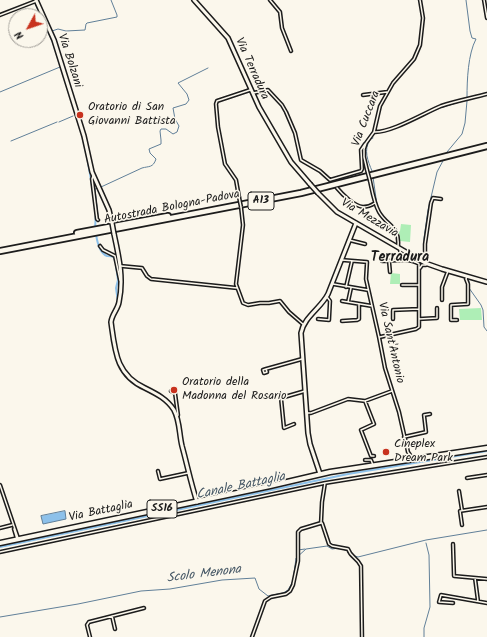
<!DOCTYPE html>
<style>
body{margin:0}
#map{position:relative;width:487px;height:637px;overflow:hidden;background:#fbf7ec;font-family:Kalam,sans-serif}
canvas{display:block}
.north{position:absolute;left:8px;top:8px;width:40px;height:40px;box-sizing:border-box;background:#fbf7ec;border:1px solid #a29f99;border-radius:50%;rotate:230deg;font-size:11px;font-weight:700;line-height:16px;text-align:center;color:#1c1c1c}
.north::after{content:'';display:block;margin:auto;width:14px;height:18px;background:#c8321e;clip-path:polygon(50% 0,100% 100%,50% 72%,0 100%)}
</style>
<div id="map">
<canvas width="487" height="637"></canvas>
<div class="north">N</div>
</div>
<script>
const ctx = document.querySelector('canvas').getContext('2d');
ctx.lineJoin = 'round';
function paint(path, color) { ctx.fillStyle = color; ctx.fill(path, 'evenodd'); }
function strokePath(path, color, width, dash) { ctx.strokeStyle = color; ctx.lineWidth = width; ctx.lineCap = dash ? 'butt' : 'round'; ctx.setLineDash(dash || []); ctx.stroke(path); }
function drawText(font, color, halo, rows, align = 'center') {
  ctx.font = font + ' Kalam,sans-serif'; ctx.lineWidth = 3; ctx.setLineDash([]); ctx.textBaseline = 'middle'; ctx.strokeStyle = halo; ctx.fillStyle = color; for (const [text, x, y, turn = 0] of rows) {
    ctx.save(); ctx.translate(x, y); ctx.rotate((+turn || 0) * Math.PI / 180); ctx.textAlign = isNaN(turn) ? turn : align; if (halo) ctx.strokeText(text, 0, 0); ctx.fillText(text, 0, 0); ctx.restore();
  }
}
paint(new Path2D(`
 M401 224 411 225 410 242 400 241V235L398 233 400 231Z
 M391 273 400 274V284H390Z
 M481 308 482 320H460L459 309Z`), '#aeeeb6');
const water = new Path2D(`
 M65 511 66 519 43 524 41 516Z`);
paint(water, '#8dc1ea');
strokePath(water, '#607f98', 1);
strokePath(new Path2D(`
 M466 0 470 31 472 38 476 39C468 54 467 80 467 97
 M52 31 58 29 66 31 85 30 86 24 87 23 117 17V15L111 0
 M0 92 60 67
 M75 115H76
 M418 118 440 108 466 100
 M59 122 73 116
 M382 132H383
 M371 139 373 138
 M370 140C363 150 368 161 372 171
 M11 141 57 122
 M447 152 462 134 465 123 467 101
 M373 177 377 205
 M101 187 142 168C149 166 153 168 156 159L150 153 149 149 161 144V140L160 131 161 129H166L173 134 177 132 179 126 175 119 173 108 186 104 189 100 187 94 178 83 208 68
 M97 188 95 189 98 216
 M424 260V238L428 210 437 172 444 159
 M440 267 452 271
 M469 281V288L481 305 483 310 484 327 487 331
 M298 550 305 549
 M0 617 78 604 141 591 170 589 222 580 255 578 259 589 268 596 283 593 288 590 293 581 296 558 306 549 327 546 332 549 339 548 351 552 355 556 358 557 426 540 487 530
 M424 637V628L430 607 429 555 426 543`), '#607f98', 1);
strokePath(new Path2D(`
 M35 2 53 42 81 130 87 156 94 198
 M95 229 96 212
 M96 234C97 241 99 253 107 256 109 256 112 256 114 257L115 261
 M116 265 118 280 116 288 118 302
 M0 547 348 474 487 451`), '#8dc1ea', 2);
const street = new Path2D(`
 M270 0 280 12 282 28 291 51
 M484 0 487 18
 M0 15 36 1
 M253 93 268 90 282 105 286 112 295 133 301 160 320 171 330 180 361 171 362 169 361 150 365 144
 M363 95 387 92
 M374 132C391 133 424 113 441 106 456 101 472 98 487 94
 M367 170 364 157V149L366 143 374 132 380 106 393 83 414 59 420 45 423 18 420 0
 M93 176 92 179 97 219 98 220
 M370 181C372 190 374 203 379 212 387 226 400 226 398 246
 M337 188C342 194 354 206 363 207 367 207 372 205 375 203
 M239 197 236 180 225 164 218 127 216 104 217 101 250 90
 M241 207 243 225 236 284 243 303 248 305 260 303H269L280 301 289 312 304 325
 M349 240 365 244
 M100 246 103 250 115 256 120 280
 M400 249 401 260
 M342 260 367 262 366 279 379 337 385 368 399 412 408 452 412 458
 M382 261C394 261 409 257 419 264
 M389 261 390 272
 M425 263V244L431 203 433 198 441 199
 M121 266 142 268 147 276 151 279 237 288
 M420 268 422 265H426
 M333 284 368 290
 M402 285H418
 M346 287 352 261
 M351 288 348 302 372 306
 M442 300V287L448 271
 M342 301 348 302
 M318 319 329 320 330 301 327 297
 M393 319V310L419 309
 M419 319 437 318V308
 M457 320H451V305L468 304V284L466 279 467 276
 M342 321 357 320 359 319V304
 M380 337 416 329 419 327V264
 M266 369 267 372 264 373 263 370 266 369 302 359
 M171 391 175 393 178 415 177 417
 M365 401 374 424 361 430 371 456H374
 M307 413H311L348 399 365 401 392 391
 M294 424 284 428 281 398 305 391
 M404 437 426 432 424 415 430 414
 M365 460H371L373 465
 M158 471 160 479 188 473
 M467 478 487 475
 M0 485 18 538
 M459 491 462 510
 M322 523 329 544 332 546 348 549C351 558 357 557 361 566L362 637
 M462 525 460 511 487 507
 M0 528 12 525
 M14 529 17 539
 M453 544 454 576 487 579
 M0 552 325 483 487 457
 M475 578 478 601
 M453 603 439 602 441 595 487 603
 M112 616 115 629
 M90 637 87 625 89 622 144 608
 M252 637 265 601 271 597 286 594 290 591 293 585 298 561V532L301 529 321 523 322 502 325 483`);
const secondary = new Path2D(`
 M36 0 54 40 84 136 92 172 109 210 112 223
 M194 0 228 38 259 107 291 162 310 184
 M318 193 337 212 425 263 442 269 487 282
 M114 234C119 257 124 279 119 302 118 309 112 314 111 322 115 351 116 375 145 388 157 394 167 399 174 410 180 421 179 434 182 446 187 464 191 484 197 502
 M320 474 310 444 308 433 301 333C304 317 321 308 328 294L356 223`);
const primary = new Path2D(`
 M0 543 270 486 330 472 487 448`);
const highway = new Path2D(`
 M77 233 168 216
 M0 251 301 193 487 146`);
strokePath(street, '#1c1c1c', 4.5);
strokePath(secondary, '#1c1c1c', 6);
strokePath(primary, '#1c1c1c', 7);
strokePath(highway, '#1c1c1c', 8);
strokePath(street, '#fbf7ec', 1.5);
strokePath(secondary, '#fbf7ec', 3);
strokePath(primary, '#fbf7ec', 4);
strokePath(highway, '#fbf7ec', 4.5);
const streetBridge = new Path2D(`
 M367 170 370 181
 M239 197 241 207`);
const secondaryBridge = new Path2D(`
 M310 184 318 193
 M112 223 114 234`);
strokePath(streetBridge, '#1c1c1c', 4.5, []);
strokePath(secondaryBridge, '#1c1c1c', 6, []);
strokePath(streetBridge, '#fbf7ec', 1.5);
strokePath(secondaryBridge, '#fbf7ec', 3);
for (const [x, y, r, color] of [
 [80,115,4,"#c8321e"],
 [174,390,4,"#c8321e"],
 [386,452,4,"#c8321e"]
]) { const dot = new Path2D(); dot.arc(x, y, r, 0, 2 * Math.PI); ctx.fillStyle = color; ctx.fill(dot); strokePath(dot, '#fbf7ec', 1.5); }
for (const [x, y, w] of [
 [261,201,26],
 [162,509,30]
]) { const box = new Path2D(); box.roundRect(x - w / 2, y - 9, w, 18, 3); ctx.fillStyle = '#fbf7ec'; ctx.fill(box); strokePath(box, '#1c1c1c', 1); }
drawText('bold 11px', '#1c1c1c', null, [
 ["A13",261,201],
 ["SS16",162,509]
]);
drawText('12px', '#1c1c1c', '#fbf7ec', [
 ["Via Bolzani",69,61,72],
 ["Via Terradura",251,69,66],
 ["Via Cuccara",367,119,-69],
 ["Autostrada Bologna-Padova",172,208,-11],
 ["Via Mezzavia",369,219,31],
 ["Via Sant'Antonio",390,343,77],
 ["Via Battaglia",101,512,-12]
]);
drawText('12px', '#1c1c1c', '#fbf7ec', [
 ["Oratorio di San",88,108],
 ["Giovanni Battista",88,122],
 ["Oratorio della",182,383],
 ["Madonna del Rosario",182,397],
 ["Cineplex",394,445],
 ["Dream Park",394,459]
], 'left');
drawText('italic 13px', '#445664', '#fbf7ec', [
 ["Canale Battaglia",241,487,-12],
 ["Scolo Menona",204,575,-7]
]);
drawText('bold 14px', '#1c1c1c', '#fbf7ec', [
 ["Terradura",400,259]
]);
</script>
